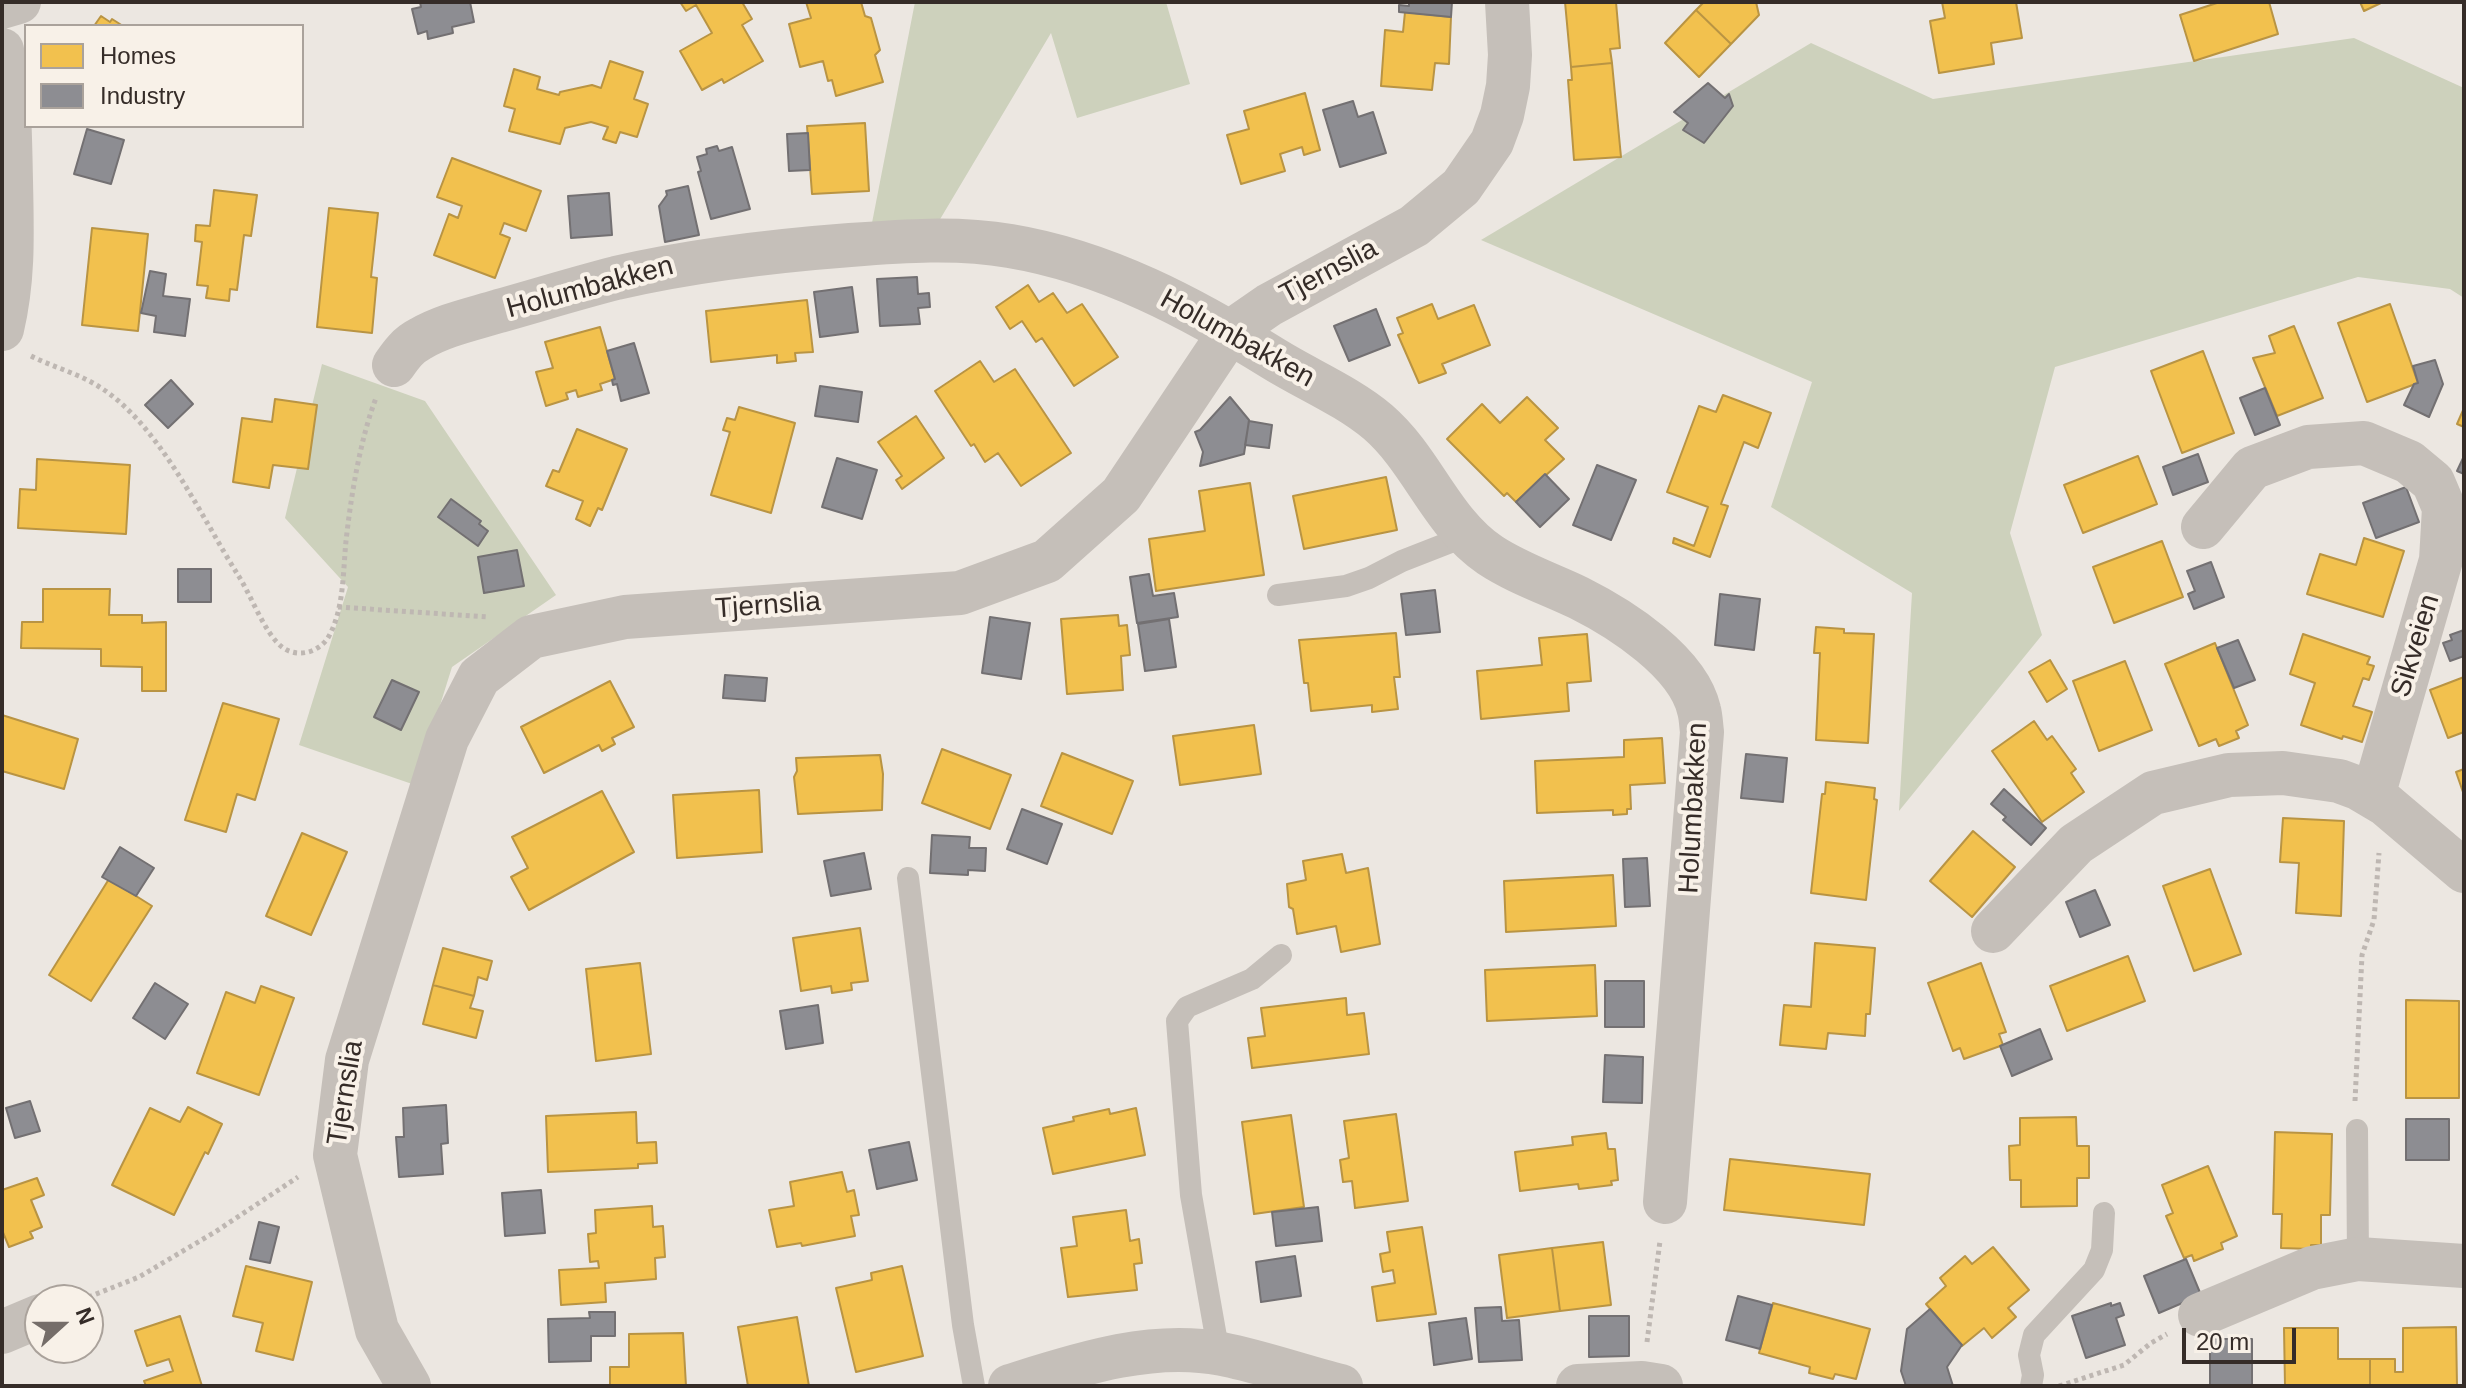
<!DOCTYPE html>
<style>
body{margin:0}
#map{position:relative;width:2466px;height:1388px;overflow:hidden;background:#ece7e1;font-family:Helvetica,sans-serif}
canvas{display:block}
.frame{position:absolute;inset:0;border:4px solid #352c28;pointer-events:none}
.legend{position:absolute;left:24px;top:24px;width:280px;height:104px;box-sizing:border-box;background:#f8f1e8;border:2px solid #aaa29b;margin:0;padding:10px 14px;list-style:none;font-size:24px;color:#352c28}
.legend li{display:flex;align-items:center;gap:16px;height:40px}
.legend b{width:40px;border:2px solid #aaa29b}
.north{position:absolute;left:24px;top:1284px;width:80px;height:80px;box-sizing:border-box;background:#f8f1e8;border:2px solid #aaa29b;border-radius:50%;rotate:69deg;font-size:22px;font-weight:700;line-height:32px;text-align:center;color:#352c28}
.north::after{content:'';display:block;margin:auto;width:28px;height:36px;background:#756d69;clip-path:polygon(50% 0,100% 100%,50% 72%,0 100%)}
.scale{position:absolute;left:2182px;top:1328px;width:114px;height:36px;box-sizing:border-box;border:4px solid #352c28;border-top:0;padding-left:10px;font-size:24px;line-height:28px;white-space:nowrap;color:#352c28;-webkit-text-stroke:6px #f8f1e8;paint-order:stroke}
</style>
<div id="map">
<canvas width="2466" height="1388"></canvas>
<div class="frame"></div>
<ul class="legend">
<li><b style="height:22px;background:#f2c14e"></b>Homes</li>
<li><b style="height:22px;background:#8d8d92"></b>Industry</li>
</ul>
<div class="north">N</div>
<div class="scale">20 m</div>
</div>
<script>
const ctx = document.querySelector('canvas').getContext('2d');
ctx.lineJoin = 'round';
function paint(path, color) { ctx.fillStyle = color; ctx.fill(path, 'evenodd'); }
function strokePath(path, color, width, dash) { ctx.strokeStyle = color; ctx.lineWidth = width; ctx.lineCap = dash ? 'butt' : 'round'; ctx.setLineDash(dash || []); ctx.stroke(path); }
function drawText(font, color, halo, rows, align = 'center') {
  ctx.font = font + ' Helvetica,sans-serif'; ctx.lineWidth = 8; ctx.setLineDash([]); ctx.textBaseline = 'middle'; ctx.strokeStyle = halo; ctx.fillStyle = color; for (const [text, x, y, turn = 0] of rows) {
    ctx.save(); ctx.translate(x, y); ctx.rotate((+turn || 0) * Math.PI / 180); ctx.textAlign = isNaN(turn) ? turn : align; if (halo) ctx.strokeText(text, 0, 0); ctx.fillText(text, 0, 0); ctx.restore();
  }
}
paint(new Path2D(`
 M915 2H1166L1190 84 1077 118 1051 33 939 221 871 228Z
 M2354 38 2464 88V298L2450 289 2358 277 2055 367 2010 533 2042 635 1899 811 1912 593 1771 507 1812 382 1481 240 1811 43 1933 99Z
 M322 364 425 401 556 595 452 667 415 785 299 745 348 587 285 518Z`), '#cdd1bc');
const homes = new Path2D(`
 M680 2H742L752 19 742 25 763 61 724 83 722 79 702 90 680 51 712 33 696 5 686 11Z
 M806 2H861L865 16 871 18 880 50 875 55 883 82 836 96 832 80 828 81 823 61 800 67 789 24 811 18Z
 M1565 2H1616L1620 48 1610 49 1612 63 1571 67Z
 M1704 2H1756L1759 15 1731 44 1696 10Z
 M1942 2H2016L2022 38 1991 43 1994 64 1939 73 1930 21 1945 18Z
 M2220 2H2269L2278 34 2194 61 2180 15Z
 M2360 2H2383L2364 11Z
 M1696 10 1731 44 1699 77 1665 43Z
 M1405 12 1451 17 1449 64 1435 63 1432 90 1381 86 1385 30 1403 32Z
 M101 16 110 22 112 19 123 26H94Z
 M610 61 643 72 634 99 648 104 637 137 620 132 616 143 603 139 608 127 591 122 565 128 560 144 509 131 515 109 504 106 514 69 540 77 537 89 559 95 560 92 592 85 601 88Z
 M1612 63 1621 157 1574 160 1568 80H1572L1571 67Z
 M1305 93 1320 150 1304 155 1302 147 1280 154 1285 171 1241 184 1227 135 1249 129 1244 111Z
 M865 123 869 191 812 194 807 126Z
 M452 158 541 191 526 231 504 223 500 234 510 238 495 278 434 255 449 214 458 218 462 206 437 197Z
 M214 190 257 195 251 236 244 235 237 290 230 289 229 301 206 298 208 286 197 285 202 242 195 241 196 225 210 226Z
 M329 208 378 213 371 277 377 278 372 333 317 327Z
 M92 228 148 234 138 331 82 325Z
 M1028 285 1039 302 1053 293 1067 313 1082 304 1118 357 1074 386 1042 338 1036 342 1022 321 1010 329 996 307Z
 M807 300 813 352 795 353 796 361 777 363V355L711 362 706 311Z
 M1432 304 1438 319 1474 305 1490 345 1442 364 1446 373 1419 383 1398 335 1403 333 1397 318Z
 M2390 304 2418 383 2367 402 2338 323Z
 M2294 326 2323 398 2277 416 2253 358 2275 353 2269 336Z
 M600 327 615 379 600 384 602 390 578 397 576 390 566 393 568 399 546 406 536 372 553 368 545 342Z
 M2203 351 2234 433 2182 453 2151 371Z
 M980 361 994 382 1015 369 1071 453 1021 486 998 453 985 462 974 444 971 446 935 391Z
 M1723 395 1771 413 1758 448 1744 442 1721 504 1728 506 1710 557 1673 543 1674 538 1694 546 1708 507 1667 492 1699 406 1716 412Z
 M1527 397 1558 428 1545 440 1564 459 1516 502 1507 493 1504 496 1447 439 1482 404 1500 423Z
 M275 399 317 405 308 469 273 465 269 488 233 482 242 418 272 422Z
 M739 407 795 423 771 513 711 495 730 432 723 430 727 418 735 420Z
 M2464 408V427L2457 424Z
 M916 416 944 458 902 489 896 480 902 476 878 442Z
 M577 429 627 449 602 510 598 508 590 526 576 519 583 501 546 486 553 470 559 472Z
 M2138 456 2157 504 2083 533 2064 485Z
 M37 459 130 465 126 534 18 528 20 489 36 490Z
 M1386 477 1397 530 1304 549 1293 496Z
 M1250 483 1264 575 1156 591 1149 539 1205 531 1199 491Z
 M2364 538 2404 551 2383 617 2307 594 2320 554 2356 565Z
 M2162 541 2183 597 2114 623 2093 567Z
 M43 589H110L109 615H142V623L166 622V691H142V667L101 666V649L21 648 22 622H43Z
 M1118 615 1119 626 1127 625 1130 655 1121 656 1123 690 1067 694 1061 619Z
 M1816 627 1844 629V633L1874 634 1868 743 1816 740 1820 653H1814Z
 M1396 633 1400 677H1394L1398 709 1372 712V705L1311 711 1308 683H1304L1299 640Z
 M1587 634 1591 681 1567 683 1569 711 1481 719 1477 671 1542 665 1539 638Z
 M2303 634 2370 657 2367 664 2374 666 2369 680 2363 678 2353 706 2372 712 2362 742 2343 736 2342 739 2301 725 2315 683 2290 674Z
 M2215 643 2248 725 2236 731 2239 738 2219 746 2216 739 2199 746 2165 664Z
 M2050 660 2067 689 2047 702 2029 672Z
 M2125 661 2152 730 2099 751 2073 681Z
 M2464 677V732L2448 738 2430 690Z
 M610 681 634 727 612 738 615 744 602 751 599 745 544 773 521 727Z
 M223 703 279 719 255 800 237 794 226 832 185 820Z
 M2 715 78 739 64 789 2 771Z
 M2034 721 2047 740 2052 736 2076 769 2071 773 2084 792 2042 822 1992 751Z
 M1254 725 1261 774 1180 785 1173 736Z
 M1662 738 1665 783 1630 785 1631 809H1627V814L1613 815V810L1537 813 1535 761 1624 757V740Z
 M942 749 1011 775 990 829 922 803Z
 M1062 753 1133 781 1112 834 1041 806Z
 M880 755 883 774 882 810 798 814 794 777 797 771 796 758Z
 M2464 769V795L2456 772Z
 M1826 782 1875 788 1874 799 1877 800 1866 900 1811 893 1822 794H1825Z
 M759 790 762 852 677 858 673 795Z
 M602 791 634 852 529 910 511 877 528 868 512 837Z
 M2283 818 2344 821 2341 916 2296 913 2299 863 2280 862Z
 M1973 831 2015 867 1972 917 1930 881Z
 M302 833 347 852 311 935 266 916Z
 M1342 854 1346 873 1368 868 1380 944 1341 952 1336 926 1297 934 1293 909 1289 907 1287 884 1306 880 1303 861Z
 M2210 869 2241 954 2194 971 2163 886Z
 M1613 875 1616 926 1506 932 1504 881Z
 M109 879 152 906 91 1001 49 975Z
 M860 928 868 981 851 983 852 990 832 993 831 986 801 991 793 938Z
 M1815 943 1875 948 1870 1014H1866L1865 1036 1828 1033 1826 1049 1780 1045 1784 1005 1811 1007Z
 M443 948 492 961 487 980 478 977 474 996 433 985Z
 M2128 956 2145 1001 2067 1031 2050 986Z
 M640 963 651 1054 596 1061 586 969Z
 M1981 963 2006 1032 1999 1034 2003 1045 1964 1059 1960 1048 1953 1051 1928 983Z
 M1595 965 1597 1016 1487 1021 1485 970Z
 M433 985 474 996 470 1008 483 1011 476 1038 423 1024Z
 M261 986 294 998 259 1095 197 1073 226 992 255 1003Z
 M1346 998 1347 1015 1364 1013 1369 1054 1252 1068 1248 1038 1265 1036 1261 1008Z
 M2406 1000 2459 1001V1098H2406Z
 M188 1107 222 1124 208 1154 205 1152 174 1215 112 1185 150 1108 180 1122Z
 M1136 1108 1145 1155 1053 1174 1043 1128 1074 1121 1073 1117 1109 1109 1110 1114Z
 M636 1112 637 1143 656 1142 657 1163 638 1164V1168L548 1172 546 1116Z
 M1396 1114 1408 1201 1355 1208 1352 1181 1343 1182 1340 1160 1349 1158 1344 1121Z
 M1291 1115 1304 1207 1254 1214 1242 1122Z
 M2076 1117 2077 1146H2089V1178H2077V1206L2021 1207V1180H2010L2009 1146 2020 1145V1118Z
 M2275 1132 2332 1134 2330 1215H2321V1245H2311V1249L2281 1248 2282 1214H2273Z
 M1606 1133 1608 1149H1615L1618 1180 1611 1181 1612 1185 1579 1189 1578 1184 1520 1191 1515 1152 1573 1145 1572 1137Z
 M1730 1159 1870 1174 1864 1225 1724 1210Z
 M2208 1166 2237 1236 2221 1243 2223 1249 2194 1261 2192 1255 2184 1258 2177 1242 2166 1216 2173 1213 2162 1185Z
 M842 1172 847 1192 854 1190 859 1215 851 1216 855 1236 802 1246 801 1243 777 1247 769 1210 794 1206 790 1182Z
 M37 1178 44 1195 31 1200 42 1227 30 1232 33 1238 9 1247 2 1230V1190Z
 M652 1206 653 1227 663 1226 665 1257 655 1258 656 1279 605 1283 606 1302 561 1305 559 1270 599 1268 598 1261 590 1262 588 1234 596 1233 595 1210Z
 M1126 1210 1130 1241 1139 1239 1142 1263 1134 1264 1137 1290 1068 1297 1061 1248 1077 1246 1073 1217Z
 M1422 1227 1436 1314 1377 1321 1372 1287 1395 1283 1393 1270 1383 1272 1380 1254 1390 1252 1387 1232Z
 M1603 1242 1611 1305 1560 1311 1552 1248Z
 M1993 1247 2029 1290 2008 1308 2016 1317 1992 1338 1984 1328 1962 1346 1926 1304 1946 1286 1940 1278 1965 1256 1972 1264Z
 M1552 1248 1560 1311 1507 1318 1499 1255Z
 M246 1266 312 1282 293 1360 256 1351 263 1323 233 1316Z
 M902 1266 923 1356 856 1372 836 1288 872 1280 871 1273Z
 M1773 1303 1870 1329 1856 1379 1835 1374 1833 1379 1809 1373 1810 1367 1759 1353Z
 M180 1316 202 1386H146L144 1381 173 1371 169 1359 147 1366 135 1331Z
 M797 1317 809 1386H748L738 1327Z
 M2456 1327 2457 1386H2370V1359H2395V1372H2403V1328Z
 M2284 1328H2338V1359H2370V1386H2285Z
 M683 1333 686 1386H610V1367H629V1334Z`);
paint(homes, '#f2c14e');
strokePath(homes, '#b99443', 2);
const industry = new Path2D(`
 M420 2H470L474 22 452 27 453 33 428 39 427 31 418 34 412 9 421 7Z
 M1409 2H1452L1451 17 1399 12V5L1409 6Z
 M1708 83 1725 98 1729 94 1733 106 1704 143 1683 130 1688 123 1674 112Z
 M1353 101 1358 117 1373 112 1386 153 1340 167 1323 110Z
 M87 129 124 140 111 184 74 174Z
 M808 133 810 170 789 171 787 134Z
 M717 146 719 151 732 147 750 209 711 219 698 172 701 171 697 157 707 154 706 149Z
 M688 186 699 235 665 242 659 206 667 195 666 191Z
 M609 193 612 235 571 238 568 196Z
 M150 271 166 274 163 296 190 299 185 336 154 332 156 316 141 313Z
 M917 277 918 294 929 293 930 307 918 308 920 324 880 326 877 279Z
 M852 287 858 332 820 337 814 292Z
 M1376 309 1390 345 1349 361 1334 326Z
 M634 343 649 393 621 401 617 384 613 385 612 380 615 379 607 351Z
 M2435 360 2443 384 2429 417 2404 405 2414 384 2418 383 2413 366Z
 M171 380 193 404 168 428 145 405Z
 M820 386 862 392 858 422 815 416Z
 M2265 388 2280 425 2255 435 2240 398Z
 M1230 397 1249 420 1244 454 1200 466 1203 452 1195 432 1200 430Z
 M1249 421 1272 425 1269 448 1245 445Z
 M2198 454 2208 482 2173 495 2163 467Z
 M2464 456V474L2457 471Z
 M837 458 877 470 862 519 822 507Z
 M1597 465 1636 480 1611 540 1573 525Z
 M1545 474 1569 499 1540 527 1516 502Z
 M2406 487 2419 522 2376 538 2363 503Z
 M451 499 481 521 479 524 488 531 478 546 438 517Z
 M517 550 524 586 484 593 478 557Z
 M2211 562 2224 597 2194 609 2188 594 2195 591 2187 571Z
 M178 569H211V602H178Z
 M1149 574 1153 596 1174 593 1178 617 1137 623 1130 577Z
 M1435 590 1440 632 1406 635 1401 594Z
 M1720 594 1760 599 1754 650 1715 645Z
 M990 617 1030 623 1021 679 982 673Z
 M1169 619 1176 667 1145 671 1138 624Z
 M2464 630V656L2450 661 2443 643 2452 640 2450 635Z
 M2238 640 2255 680 2234 688 2217 648Z
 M725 675 767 678 765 701 723 698Z
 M392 680 419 692 401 730 374 717Z
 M1746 754 1787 758 1783 802 1741 798Z
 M2004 789 2046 828 2031 845 2003 820 2006 817 1991 804Z
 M1022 809 1062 824 1047 864 1007 849Z
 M932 835 970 837 969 848H986L985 871 968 870V875L930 873Z
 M120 847 154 868 136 896 102 877Z
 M864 853 871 889 831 896 824 861Z
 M1647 858 1650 906 1625 907 1623 859Z
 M2095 890 2110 925 2080 937 2066 902Z
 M1605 981H1644V1027H1605Z
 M155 983 188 1004 165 1039 133 1018Z
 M818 1005 823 1043 786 1049 780 1011Z
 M2040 1029 2052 1059 2012 1076 2000 1046Z
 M1605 1055 1643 1057 1642 1103 1603 1102Z
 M30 1101 40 1131 15 1138 6 1108Z
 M446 1105 448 1143 441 1144 443 1174 399 1177 396 1137H404L403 1108Z
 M2406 1119H2449V1160H2406Z
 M909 1142 917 1180 877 1189 869 1150Z
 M541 1190 545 1233 505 1236 502 1193Z
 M1318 1207 1322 1241 1276 1246 1272 1212Z
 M259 1222 279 1227 270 1263 250 1259Z
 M1295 1256 1301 1296 1261 1302 1256 1262Z
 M2186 1259 2201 1295 2159 1313 2144 1276Z
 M1738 1296 1772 1305 1760 1349 1726 1340Z
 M2111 1303V1306L2120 1303 2124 1315 2116 1318 2125 1345 2086 1358 2072 1316Z
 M1501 1307 1502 1321 1519 1320 1522 1360 1479 1362 1475 1308Z
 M1930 1309 1962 1345 1947 1367 1953 1386H1906L1901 1371 1907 1329Z
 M589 1312H615V1336H591V1361L549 1362 548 1319 590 1318Z
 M1589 1316H1629V1356L1589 1357Z
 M1466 1318 1472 1359 1434 1365 1429 1323Z
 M2210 1339H2252V1386H2210Z`);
paint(industry, '#8d8d92');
strokePath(industry, '#737072', 2);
strokePath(new Path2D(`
 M31 356C53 367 77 373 98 386 159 423 200 515 238 575 251 595 265 634 282 647 298 659 320 652 329 636 344 609 343 571 346 541 351 496 360 440 376 398
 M338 607 489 617
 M2355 1101 2362 955 2374 920 2379 853
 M81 1300 139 1277 215 1232 298 1177
 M1647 1342 1660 1241
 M2059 1386 2124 1365 2151 1343 2167 1334`), '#beb7b2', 5, [4, 4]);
strokePath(new Path2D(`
 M1278 595 1346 586 1369 578 1402 561 1466 536
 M908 878 963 1325 974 1386
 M2357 1130 2358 1259
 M1219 1354 1191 1195 1177 1021 1187 1007 1252 979 1281 955
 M2031 1386 2033 1375 2029 1355 2034 1335 2094 1270 2102 1250 2104 1213`), '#c5bfb9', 22);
strokePath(new Path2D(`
 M2 7 19 2
 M2 50C10 93 10 137 11 181 12 232 14 279 2 329
 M394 365C401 355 408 345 420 339 444 325 473 319 499 311 538 300 577 288 616 278 694 260 771 251 850 245 903 241 957 237 1010 246 1106 262 1192 308 1274 359 1308 380 1347 396 1378 422 1423 461 1440 521 1490 555 1517 573 1550 584 1579 598 1621 619 1688 662 1699 710 1701 717 1701 725 1702 732L1665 1202
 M2203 527 2252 468 2308 447 2364 443 2409 462 2433 482 2444 508 2441 560 2373 796
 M1993 931 2076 844 2153 793 2229 775 2283 773 2339 781 2358 788 2385 804 2464 871
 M2200 1315 2312 1268 2358 1259 2464 1266
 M2 1332 40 1316
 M409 1386 377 1330 335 1155 347 1060 447 739 479 677 531 637 625 617 960 593 1047 561 1121 495 1230 332 1269 305 1414 226 1461 187 1492 142 1502 115 1508 86 1510 55 1507 2
 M1010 1386C1077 1365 1151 1340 1222 1354 1262 1362 1301 1376 1341 1386
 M1578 1386 1642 1383 1661 1386`), '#c5bfb9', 44);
drawText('28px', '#352c28', '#f8f1e8', [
 ["Tjernslia",1329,272,-28],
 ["Holumbakken",590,288,-15],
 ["Holumbakken",1237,339,29],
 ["Tjernslia",768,606,-4],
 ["Sikveien",2416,646,-73],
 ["Holumbakken",1694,808,-87],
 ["Tjernslia",346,1093,-81]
]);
</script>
